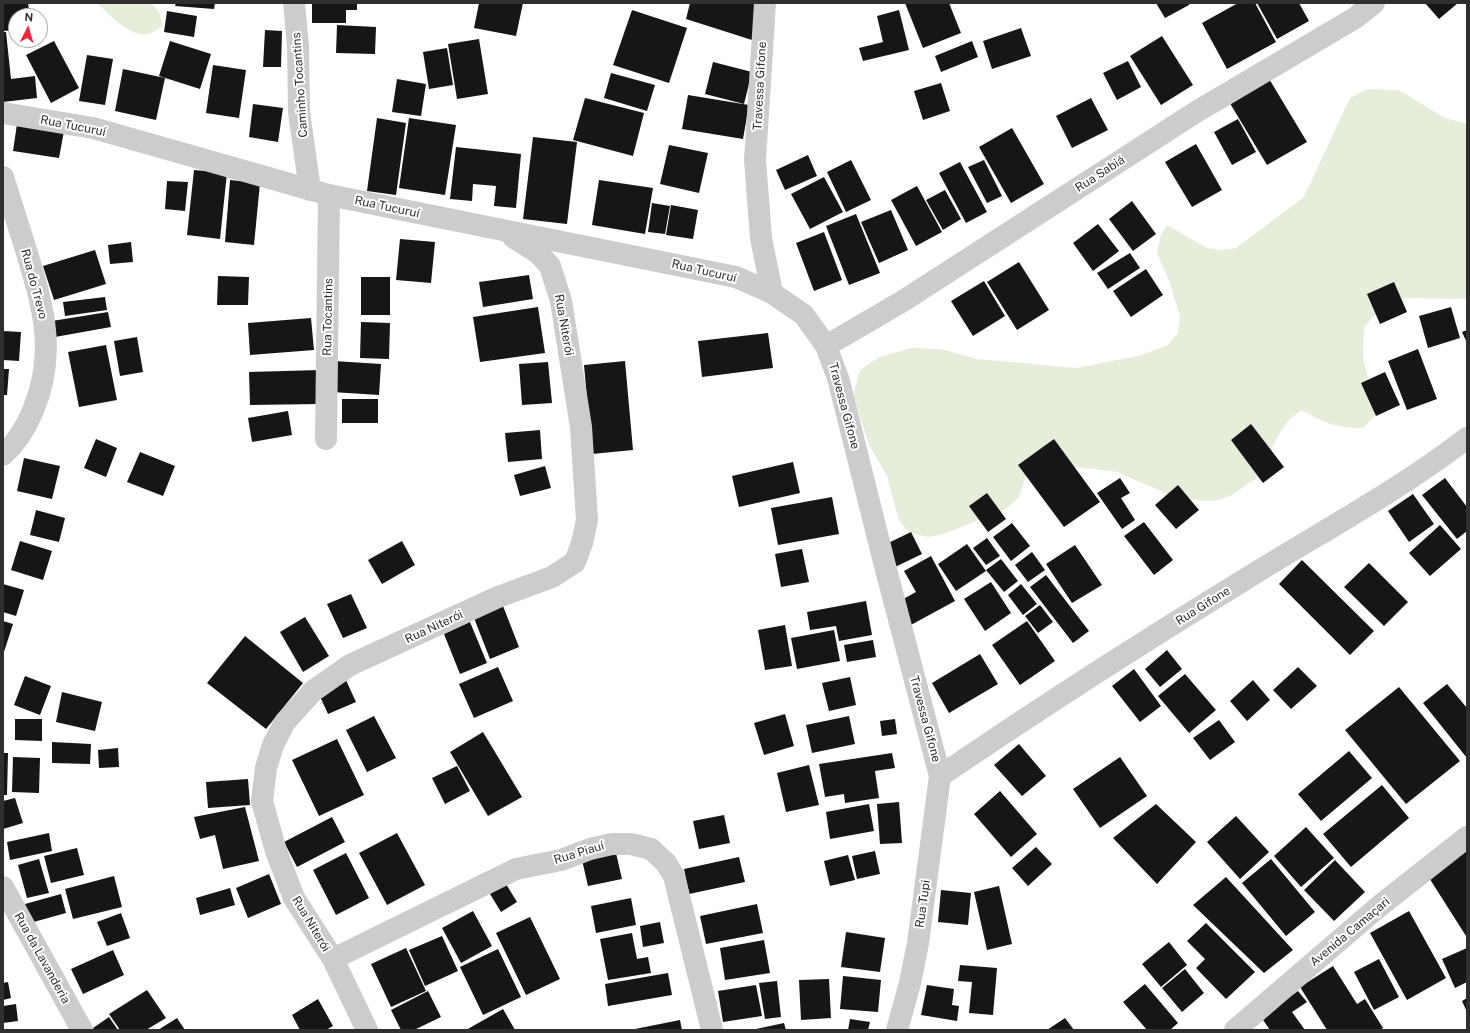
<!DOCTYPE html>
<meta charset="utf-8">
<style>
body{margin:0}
#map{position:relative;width:1470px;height:1033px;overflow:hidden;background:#fff;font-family:"Public Sans",sans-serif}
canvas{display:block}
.frame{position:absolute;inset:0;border:4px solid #2f2f2f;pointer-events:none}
.north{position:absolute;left:8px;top:8px;width:40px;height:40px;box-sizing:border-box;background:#fff;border:1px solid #acacac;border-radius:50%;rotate:5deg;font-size:11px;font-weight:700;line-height:16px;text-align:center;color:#2f2f2f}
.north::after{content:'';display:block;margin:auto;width:14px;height:18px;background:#f3233f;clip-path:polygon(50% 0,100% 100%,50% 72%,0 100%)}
</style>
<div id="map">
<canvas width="1470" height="1033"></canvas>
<div class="frame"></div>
<div class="north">N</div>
</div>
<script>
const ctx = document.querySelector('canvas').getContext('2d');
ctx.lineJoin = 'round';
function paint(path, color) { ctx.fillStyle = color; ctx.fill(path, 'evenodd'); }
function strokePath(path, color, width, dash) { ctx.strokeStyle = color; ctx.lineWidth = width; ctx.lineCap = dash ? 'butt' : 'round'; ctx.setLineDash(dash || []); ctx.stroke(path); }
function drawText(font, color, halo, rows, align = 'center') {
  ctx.font = font + ' "Public Sans",sans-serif'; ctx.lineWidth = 4; ctx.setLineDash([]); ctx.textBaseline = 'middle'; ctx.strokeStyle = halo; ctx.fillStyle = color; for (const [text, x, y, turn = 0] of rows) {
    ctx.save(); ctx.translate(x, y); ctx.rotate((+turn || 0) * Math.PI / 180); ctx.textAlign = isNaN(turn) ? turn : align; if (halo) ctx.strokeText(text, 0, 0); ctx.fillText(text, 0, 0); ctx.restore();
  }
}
paint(new Path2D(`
 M97 3H151L159 11 163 26C159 28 153 33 149 34 130 38 110 15 97 3Z
 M1367 89 1399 90 1445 118 1467 124V299L1402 298 1386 303 1364 327 1363 358 1374 401 1375 416 1363 428C1334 428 1326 423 1301 410L1288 421 1279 434 1257 478 1230 496 1215 501 1179 499 1117 472 1045 463 1029 467 1019 497 1006 509 944 534 928 537 910 533 899 521 887 476 869 445 853 396 860 370 878 358 910 348 941 349 977 359 1077 368 1142 355 1168 345 1178 333 1180 317 1170 283 1157 253 1160 237 1167 225 1207 248 1221 250 1236 248 1304 197 1350 98Z`), '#e6eddb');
paint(new Path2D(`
 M3 3H28L30 16H16V30L3 31Z
 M176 3H215L214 9 175 6Z
 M312 3H357V10H346V23H312Z
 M479 3H523L516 36 474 28Z
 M690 3H759L752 40 686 19Z
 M905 3H949L961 33 923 48Z
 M1156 3H1189V5L1165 18Z
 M1238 3H1255L1276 42 1227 69 1202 23Z
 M1257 3H1299L1309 21 1277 39Z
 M1425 3H1458L1439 19Z
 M632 10 687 28 669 83 613 65Z
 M899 10 909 50 863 61 859 48 883 42 877 16Z
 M167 11 197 16 194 37 164 32Z
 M337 25 376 27 375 54 336 53Z
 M1021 28 1031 56 992 69 983 41Z
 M265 30 282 31 281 67H263Z
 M3 32H6L11 79 35 76 37 98 3 102Z
 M1162 36 1193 85 1161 105 1130 56Z
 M479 39 488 94 457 99 448 44Z
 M54 41 79 88 51 103 26 55Z
 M170 41 211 54 200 89 159 76Z
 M972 41 978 57 941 72 935 56Z
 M447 48 453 85 429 89 423 52Z
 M87 55 113 59 105 105 79 101Z
 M1128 61 1141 87 1117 100 1103 73Z
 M713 62 752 72 744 104 705 94Z
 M213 65 246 70 239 118 206 113Z
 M123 69 165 78 156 120 115 111Z
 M611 73 655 85 647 111 604 98Z
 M1268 77 1307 142 1267 165 1228 100Z
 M397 79 426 84 421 116 392 112Z
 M941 83 950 111 923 120 914 91Z
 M688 95 749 105 743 139 682 129Z
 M585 98 644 113 633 156 573 140Z
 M1091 98 1108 130 1072 148 1056 116Z
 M253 104 283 108 278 142 249 137Z
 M377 118 406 123 396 195 367 191Z
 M409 118 456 125 445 195 399 188Z
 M1238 119 1256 152 1232 165 1214 132Z
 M17 124 64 131 59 158 13 151Z
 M1012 128 1044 184 1011 203 979 147Z
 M533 137 577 142 567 224 523 219Z
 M1196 144 1222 190 1192 207 1165 162Z
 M669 145 708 153 699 193 660 184Z
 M456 147 521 154 516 208 494 206 496 186 473 184 472 201 450 199Z
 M808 155 817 176 785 190 776 170Z
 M851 160 871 200 846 212 827 172Z
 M984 160 1002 196 987 203 968 167Z
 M960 162 987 212 966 223 939 173Z
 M194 170 227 173 220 239 187 235Z
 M824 177 843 212 810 229 791 194Z
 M230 180 260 183 254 245 225 242Z
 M599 180 653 188 645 234 592 225Z
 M167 181 188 182 185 211 165 209Z
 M917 186 942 232 916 246 891 200Z
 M945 190 961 219 943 230 926 200Z
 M1132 201 1156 234 1133 251 1109 219Z
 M652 203 670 206 665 234 648 232Z
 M671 205 698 210 693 239 666 235Z
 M891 210 908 250 879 263 861 222Z
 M856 214 880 273 849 285 826 226Z
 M1098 224 1119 251 1093 271 1073 243Z
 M824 232 842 280 814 291 796 243Z
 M400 239 435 242 431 283 396 280Z
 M131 242 133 262 110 264 108 245Z
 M95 250 106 284 54 300 43 266Z
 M1130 253 1140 268 1108 289 1097 273Z
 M1019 262 1049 310 1017 330 987 282Z
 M1146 269 1163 295 1131 317 1113 291Z
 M529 275 533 299 483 307 479 282Z
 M218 276 249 277 248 305H217Z
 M361 277H390V315H361Z
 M984 281 1005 316 973 336 951 301Z
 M1394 282 1407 312 1380 324 1367 294Z
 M105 297 107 310 65 316 63 302Z
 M538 307 545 353 480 362 473 317Z
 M1451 307 1460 338 1428 348 1419 316Z
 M108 312 111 327 55 337 52 321Z
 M311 318 314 350 250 355 248 323Z
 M361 322 390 323 389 359 360 358Z
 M1467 330V343L1462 332Z
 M3 331 21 332 19 361 3 360Z
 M768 333 773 368 702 377 698 341Z
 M137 337 143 372 120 376 114 341Z
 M106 345 117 400 79 407 68 352Z
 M1418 349 1437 399 1407 410 1388 361Z
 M334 361 381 364 379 395 332 392Z
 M625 361 633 450 592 454 584 365Z
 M548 362 552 403 522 405 519 364Z
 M3 369H9L7 395H3Z
 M320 370V404L250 405 249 372Z
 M1385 372 1400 405 1376 416 1361 383Z
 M342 399H378V423H342Z
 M288 411 292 435 252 442 248 418Z
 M1251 424 1284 467 1263 483 1231 440Z
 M540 430 542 459 508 462 505 433Z
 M96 439 117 448 106 477 84 468Z
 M1054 439 1100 502 1064 527 1018 465Z
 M140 452 175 466 163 496 127 482Z
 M24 458 60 466 52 499 17 491Z
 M793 462 800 493 739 507 732 476Z
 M545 466 551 488 520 496 514 475Z
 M1120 478 1130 493 1121 498 1135 520 1122 529 1097 493Z
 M1445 478 1467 507V531L1457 539 1422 495Z
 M1178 485 1199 510 1176 529 1155 505Z
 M987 493 1006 519 988 532 969 506Z
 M1413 494 1434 524 1409 542 1388 511Z
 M832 497 839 534 778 545 771 508Z
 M36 510 65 518 59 542 30 535Z
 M1144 522 1173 560 1154 575 1124 536Z
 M1012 523 1030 546 1011 561 993 537Z
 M1440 525 1461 549 1430 576 1409 553Z
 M911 532 922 554 893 568 882 546Z
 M987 538 1000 556 986 565 973 548Z
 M20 541 52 551 43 580 11 570Z
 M402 541 415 565 382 584 368 560Z
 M967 544 986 571 956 591 938 564Z
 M1075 545 1102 585 1072 603 1046 564Z
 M802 549 809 582 781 587 775 554Z
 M1032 552 1045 570 1028 582 1015 565Z
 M931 556 955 601 909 626 896 603 916 592 904 571Z
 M1001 559 1018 581 1004 592 986 570Z
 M1302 560 1374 631 1350 655 1279 584Z
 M1369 563 1408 602 1384 626 1344 587Z
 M1046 575 1089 631 1073 643 1030 587Z
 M991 582 1011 613 985 631 964 599Z
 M3 584 24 590 16 616 3 612Z
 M1021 584 1037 604 1023 615 1008 595Z
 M351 594 367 628 343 638 327 604Z
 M866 601 872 635 839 641 836 626 810 630 807 612Z
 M1040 605 1053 622 1038 633 1025 616Z
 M503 606 519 647 490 659 474 618Z
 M305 617 329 656 303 672 280 632Z
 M3 621 13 624 3 655Z
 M1027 621 1055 661 1020 685 992 645Z
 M470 622 487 663 460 674 444 634Z
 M785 625 792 666 765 670 758 630Z
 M834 630 840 661 797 669 791 638Z
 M245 636 303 683 266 729 207 683Z
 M873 640 876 657 847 662 844 645Z
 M1167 650 1182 669 1160 687 1145 669Z
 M980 654 998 684 949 713 932 683Z
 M498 667 513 701 474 718 459 684Z
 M1298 667 1317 686 1291 709 1273 690Z
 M1134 669 1161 706 1140 722 1112 686Z
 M1185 674 1216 710 1189 733 1158 696Z
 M25 676 51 686 40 715 14 705Z
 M850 677 856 705 829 711 822 683Z
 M345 678 356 702 328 714 317 690Z
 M1253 680 1270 700 1247 721 1230 701Z
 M1447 684 1467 708V758L1423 703Z
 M1399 687 1460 761 1406 804 1345 730Z
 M62 692 102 702 95 731 56 722Z
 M785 714 794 746 764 755 754 723Z
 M374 716 396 758 367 772 346 730Z
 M849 716 855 744 812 753 806 725Z
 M15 719H42V741L15 740Z
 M895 719 897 734 882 736 880 721Z
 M1219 720 1235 742 1210 760 1193 738Z
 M483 732 522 797 488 816 450 752Z
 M337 739 364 795 319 816 292 760Z
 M52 742 91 744 90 764 52 763Z
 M1019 744 1046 776 1022 796 994 765Z
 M118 748 119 767 99 768 98 750Z
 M1349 751 1372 778 1321 821 1298 794Z
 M3 753H8L7 795H3Z
 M892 753 895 768 875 771 879 798 845 803 844 794 825 797 819 764Z
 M13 757 40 758 39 793 12 792Z
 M1120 757 1147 796 1100 828 1073 789Z
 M809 765 819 805 786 812 777 773Z
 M457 766 470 791 445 804 432 778Z
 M248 779 250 805 208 808 206 782Z
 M1382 785 1409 818 1351 867 1323 834Z
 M1000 791 1037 834 1011 857 974 814Z
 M15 798 23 823 3 829V801Z
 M899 802 902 843 880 844 877 804Z
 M869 804 874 831 830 839 826 812Z
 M1156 804 1196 842 1157 884 1113 838Z
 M245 807 259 861 223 869 215 835 200 839 194 817Z
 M724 815 730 843 699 849 693 821Z
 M1236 816 1269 852 1240 879 1207 842Z
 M332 817 345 842 297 867 284 842Z
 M1306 827 1334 858 1301 887 1274 856Z
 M49 833 52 851 10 860 7 842Z
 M397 833 425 885 387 905 359 853Z
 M1036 847 1052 864 1028 886 1012 868Z
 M77 848 84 875 51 883 44 856Z
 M1467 848V936H1466L1426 873Z
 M875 851 880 874 857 879 852 856Z
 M346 853 369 898 336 915 313 870Z
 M616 853 622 879 588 886 582 860Z
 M848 855 855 880 830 886 824 861Z
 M739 857 745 882 689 894 684 869Z
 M39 859 49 893 27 898 18 865Z
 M1271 859 1315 912 1286 936 1242 883Z
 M1335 860 1365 892 1334 921 1304 890Z
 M269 874 281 904 248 918 236 888Z
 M114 876 122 907 73 919 65 889Z
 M1226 877 1293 950 1264 973 1193 905Z
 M506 884 517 902 501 912 490 894Z
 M999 886 1012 944 987 950 974 892Z
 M230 888 235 905 200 915 196 898Z
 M941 890 971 893 968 925 938 922Z
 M61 894 66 913 30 923 25 904Z
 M631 898 636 925 596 933 591 906Z
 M757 904 763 933 706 944 700 916Z
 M473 911 492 946 461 963 442 928Z
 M1409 911 1446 978 1407 1000 1370 933Z
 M121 913 130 938 107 946 97 922Z
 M530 917 560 979 526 995 496 933Z
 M660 922 664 943 643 947 640 926Z
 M1206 923 1255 972 1226 999 1196 968 1205 959 1187 941Z
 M846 932 885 938 880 972 841 967Z
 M632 933 637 959 648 957 651 973 608 980 600 939Z
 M442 936 458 971 425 986 409 950Z
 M764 940 770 973 725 980 720 948Z
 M1169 942 1187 965 1161 987 1142 964Z
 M406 948 426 991 391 1007 371 964Z
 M1467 948V982L1455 988 1442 959Z
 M498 949 521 997 483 1015 460 967Z
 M113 950 124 975 83 994 71 969Z
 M1379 959 1399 997 1374 1010 1354 972Z
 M960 965 997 968 993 1015 969 1013 972 982 958 981Z
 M1333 966 1357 1004 1365 999 1383 1028 1380 1030H1327L1300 987Z
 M1185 969 1204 993 1182 1012 1162 988Z
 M668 973 672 995 608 1006 605 984Z
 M843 976 881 980 878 1012 840 1009Z
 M829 979 831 1018 801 1020 799 980Z
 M777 981 781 1017 765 1019 759 983Z
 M8 982 11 998 3 1000V983Z
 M1145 984 1178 1023 1170 1030H1147L1123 1002Z
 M756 985 762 1016 723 1022 718 991Z
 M927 985 954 989 952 1005 959 1006 957 1021 921 1015Z
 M147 990 166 1018 146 1030H120L109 1014Z
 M428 991 441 1017 414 1030H401L391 1010Z
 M1298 991 1307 1002 1292 1012 1305 1030H1270L1261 1017Z
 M1467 998V1012L1462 1001Z
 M318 999 333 1026 326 1030H300L292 1015Z
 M16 1004 18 1021 3 1023V1006Z
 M503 1009 515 1030H466Z
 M109 1017 118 1030H94L93 1028Z
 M177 1018 185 1030H158Z
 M1065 1018 1074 1030H1047Z
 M850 1019 870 1022 868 1030H848Z
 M680 1020 682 1030H635V1029Z
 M784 1023 786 1030H756V1029Z`), '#161616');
strokePath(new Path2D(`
 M294 3 298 46 299 112 310 190
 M765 3 755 160 761 238 772 293
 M3 113 93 128 329 195 736 277 772 293 804 315 826 346 838 378 883 558 940 776 918 943 910 983 897 1030
 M3 177C11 202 19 227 27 253 44 310 57 355 32 413 25 429 16 443 3 455
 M826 346 903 301 1196 112 1355 18 1374 3
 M326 439 329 195
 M940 776C1040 708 1141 643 1244 580 1319 533 1397 492 1467 438
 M3 887 82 1030
 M333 959 516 869 561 860 590 849 612 844H631L651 849 666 863 674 876 712 1030
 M367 1030 333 959 294 898 276 851 262 801 266 768 273 745 285 722 313 691 350 665 498 597 552 577 575 562 582 543 587 520 581 427 561 301 550 266 538 253 513 237
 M1235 1030 1377 908 1467 837`), '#ccc', 22);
drawText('12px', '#2f2f2f', '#fff', [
 ["Caminho Tocantins",300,85,-94],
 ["Travessa Gifone",760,86,-87],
 ["Rua Tucuruí",73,126,11],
 ["Rua Sabiá",1100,174,-33],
 ["Rua Tucuruí",387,207,12],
 ["Rua Tucuruí",704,271,13],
 ["Rua do Trevo",34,284,75],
 ["Rua Tocantins",328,317,-89],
 ["Rua Niterói",564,325,80],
 ["Travessa Gifone",844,406,75],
 ["Rua Gifone",1203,606,-32],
 ["Rua Niterói",434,627,-25],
 ["Travessa Gifone",925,719,75],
 ["Rua Piauí",579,853,-17],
 ["Rua Tupi",923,904,-82],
 ["Rua Niterói",311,924,59],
 ["Avenida Camaçari",1350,932,-40],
 ["Rua da Lavanderia",42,958,61]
]);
</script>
